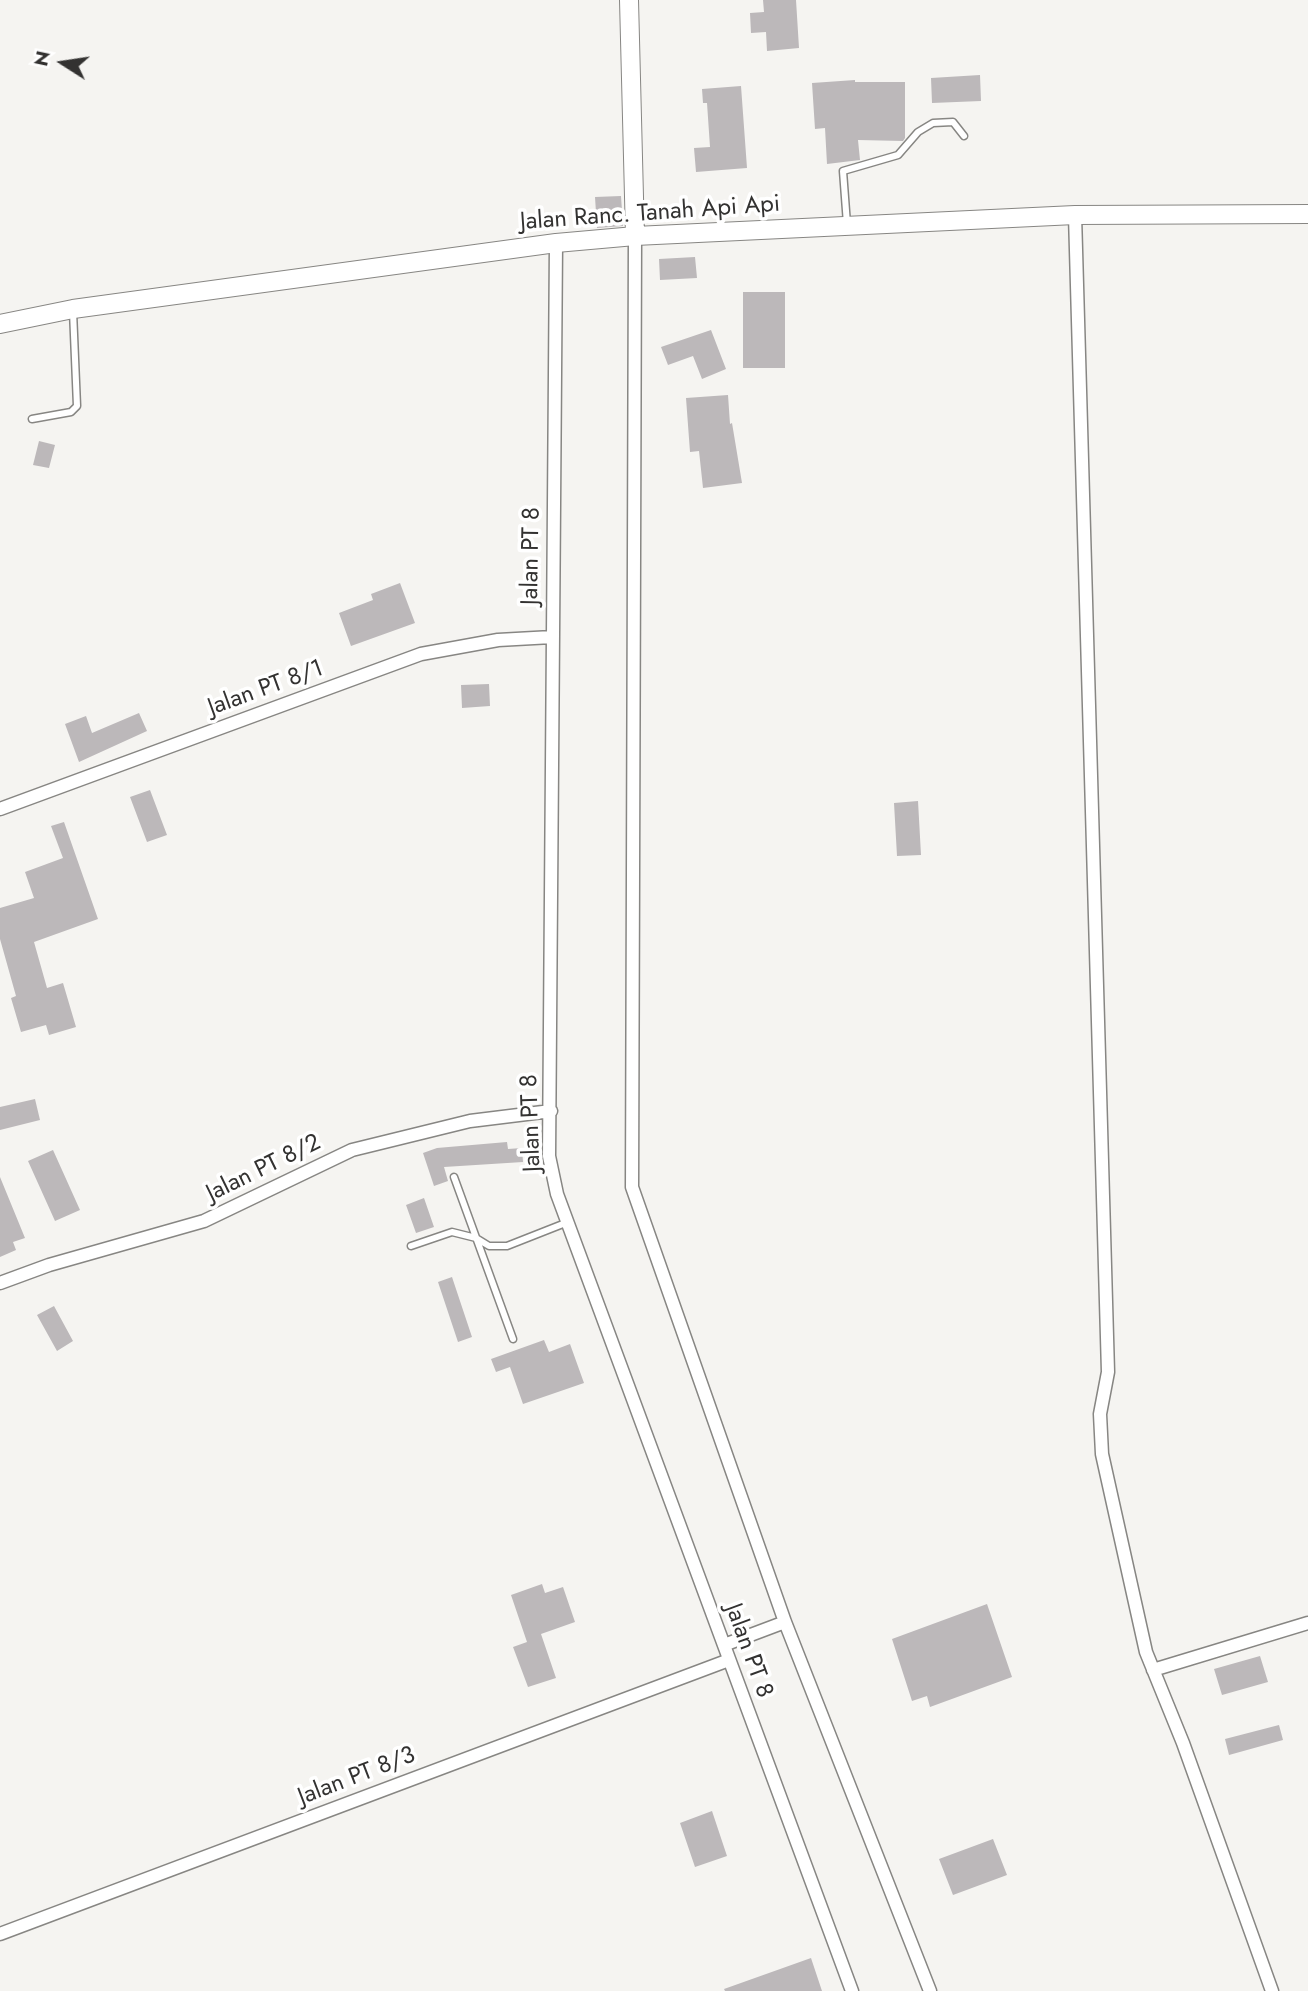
<!DOCTYPE html>
<html>
<head>
<meta charset="utf-8">
<style>
	body { margin:0 }
	#map { position:relative; width:1308px; height:1991px; overflow:hidden; background:#f5f4f1; font-family:Jost,sans-serif }
	canvas { display:block }
	.north { position:absolute; left:28px; top:28px; width:70px; height:70px; -webkit-text-stroke:5px #fff; paint-order:stroke; rotate:282deg; font-size:19px; font-weight:700; line-height:28px; text-align:center; color:#333231 }
	.north::after { content:''; display:block; margin:auto; width:24px; height:32px; background:#333231; clip-path:polygon(50% 0,100% 100%,50% 72%,0 100%) }
</style>
</head>
<body>
<div id="map">
<canvas width="1308" height="1991"></canvas>
<div class="north">N</div>
</div>
<script>
const ctx = document.querySelector('canvas').getContext('2d');
ctx.lineJoin = 'round';
function fillPath(path, color) { ctx.fillStyle = color; ctx.fill(path, 'evenodd'); }
const poly = rows => new Path2D(rows.map(r => 'M' + r).join(''));
function strokePath(path, color, width, dash) { ctx.strokeStyle = color; ctx.lineWidth = width; ctx.lineCap = dash ? 'butt' : 'round'; ctx.setLineDash(dash || []); ctx.stroke(path); }
function drawText(font, color, halo, rows, align = 'center') {
  ctx.font = font + ' Jost,sans-serif'; ctx.lineWidth = 7; ctx.setLineDash([]); ctx.textBaseline = 'middle'; ctx.strokeStyle = halo; ctx.fillStyle = color; for (const [text, x, y, turn = 0] of rows) {
    ctx.save(); ctx.translate(x, y); ctx.rotate((+turn || 0) * Math.PI / 180); ctx.textAlign = isNaN(turn) ? turn : align; if (halo) ctx.strokeText(text, 0, 0); ctx.fillText(text, 0, 0); ctx.restore();
  }
}
fillPath(poly([
	[763,0,796,0,799,48,767,51,766,32,751,33,750,13,764,12],
	[980,75,981,101,932,103,931,78],
	[855,80,855,82,905,82,905,138,903,141,858,140,860,160,827,164,825,128,815,129,812,83],
	[741,86,747,168,696,172,694,148,710,147,707,103,703,103,702,89],
	[621,196,623,226,597,228,595,197],
	[695,257,697,278,660,280,659,259],
	[743,292,785,292,785,368,743,368],
	[711,330,726,369,702,379,693,356,668,365,661,347],
	[728,395,730,424,732,423,742,483,703,488,699,451,690,452,686,398],
	[39,441,55,445,49,468,33,465],
	[400,583,415,623,351,646,339,613,373,600,371,594],
	[489,684,490,706,462,708,461,685],
	[139,713,147,731,79,762,65,724,86,716,92,733],
	[150,790,167,835,147,842,130,797],
	[918,801,921,855,897,856,894,803],
	[64,822,98,919,34,942,47,988,63,983,76,1027,49,1035,46,1025,21,1032,11,998,16,996,0,939,0,908,34,898,25,872,63,858,51,826],
	[35,1099,40,1120,0,1130,0,1107],
	[507,1142,508,1149,522,1148,523,1162,444,1167,448,1181,434,1186,423,1153,437,1148],
	[53,1150,80,1210,55,1221,28,1161],
	[0,1177,25,1238,13,1242,16,1250,0,1257],
	[424,1198,434,1227,416,1233,406,1205],
	[452,1277,472,1337,458,1342,438,1282],
	[54,1306,73,1341,57,1351,37,1315],
	[544,1340,549,1352,570,1344,584,1383,523,1404,510,1367,496,1372,491,1359],
	[542,1584,545,1593,563,1587,575,1622,541,1634,556,1678,528,1687,513,1647,527,1642,511,1595],
	[987,1604,1012,1677,930,1707,927,1696,912,1701,892,1639],
	[1260,1656,1268,1682,1222,1695,1214,1669],
	[1279,1725,1283,1740,1229,1755,1225,1739],
	[712,1811,727,1856,695,1867,680,1823],
	[993,1839,1007,1875,953,1895,939,1859],
	[811,1958,822,1991,725,1991,724,1989]
]), '#bcb8ba');
const lane = poly([
	[847,224,843,171,898,155,918,132,933,123,953,122,964,136],
	[32,419,71,412,77,406,73,311],
	[454,1177,513,1339],
	[411,1246,452,1232,476,1238,489,1246,507,1246,568,1222]
]);
const street = poly([
	[1075,215,1108,1372,1100,1414,1102,1454,1146,1652,1183,1743,1272,1991],
	[635,236,632,1187,785,1622,930,1991],
	[556,243,549,1156,557,1194,852,1991],
	[0,809,421,654,498,640,552,637],
	[0,1283,49,1265,204,1221,352,1150,470,1121,551,1111],
	[724,1645,785,1622],
	[1153,1670,1308,1623],
	[0,1934,729,1660]
]);
const secondary = poly([
	[629,0,635,236],
	[0,324,73,309,556,243,635,236,1075,215,1308,214]
]);
strokePath(lane, '#878683', 9);
strokePath(street, '#878683', 15);
strokePath(secondary, '#878683', 20);
strokePath(lane, '#fff', 6);
strokePath(street, '#fff', 12);
strokePath(secondary, '#fff', 18);
drawText('24px', '#333231', '#fff', [
	["Jalan Ranc. Tanah Api Api",650,214,-4],
	["Jalan PT 8",532,556,-89],
	["Jalan PT 8/1",266,689,-20],
	["Jalan PT 8",532,1123,-92],
	["Jalan PT 8/2",264,1169,-26],
	["Jalan PT 8",748,1651,70],
	["Jalan PT 8/3",357,1777,-21]
]);
</script>
</body>
</html>
